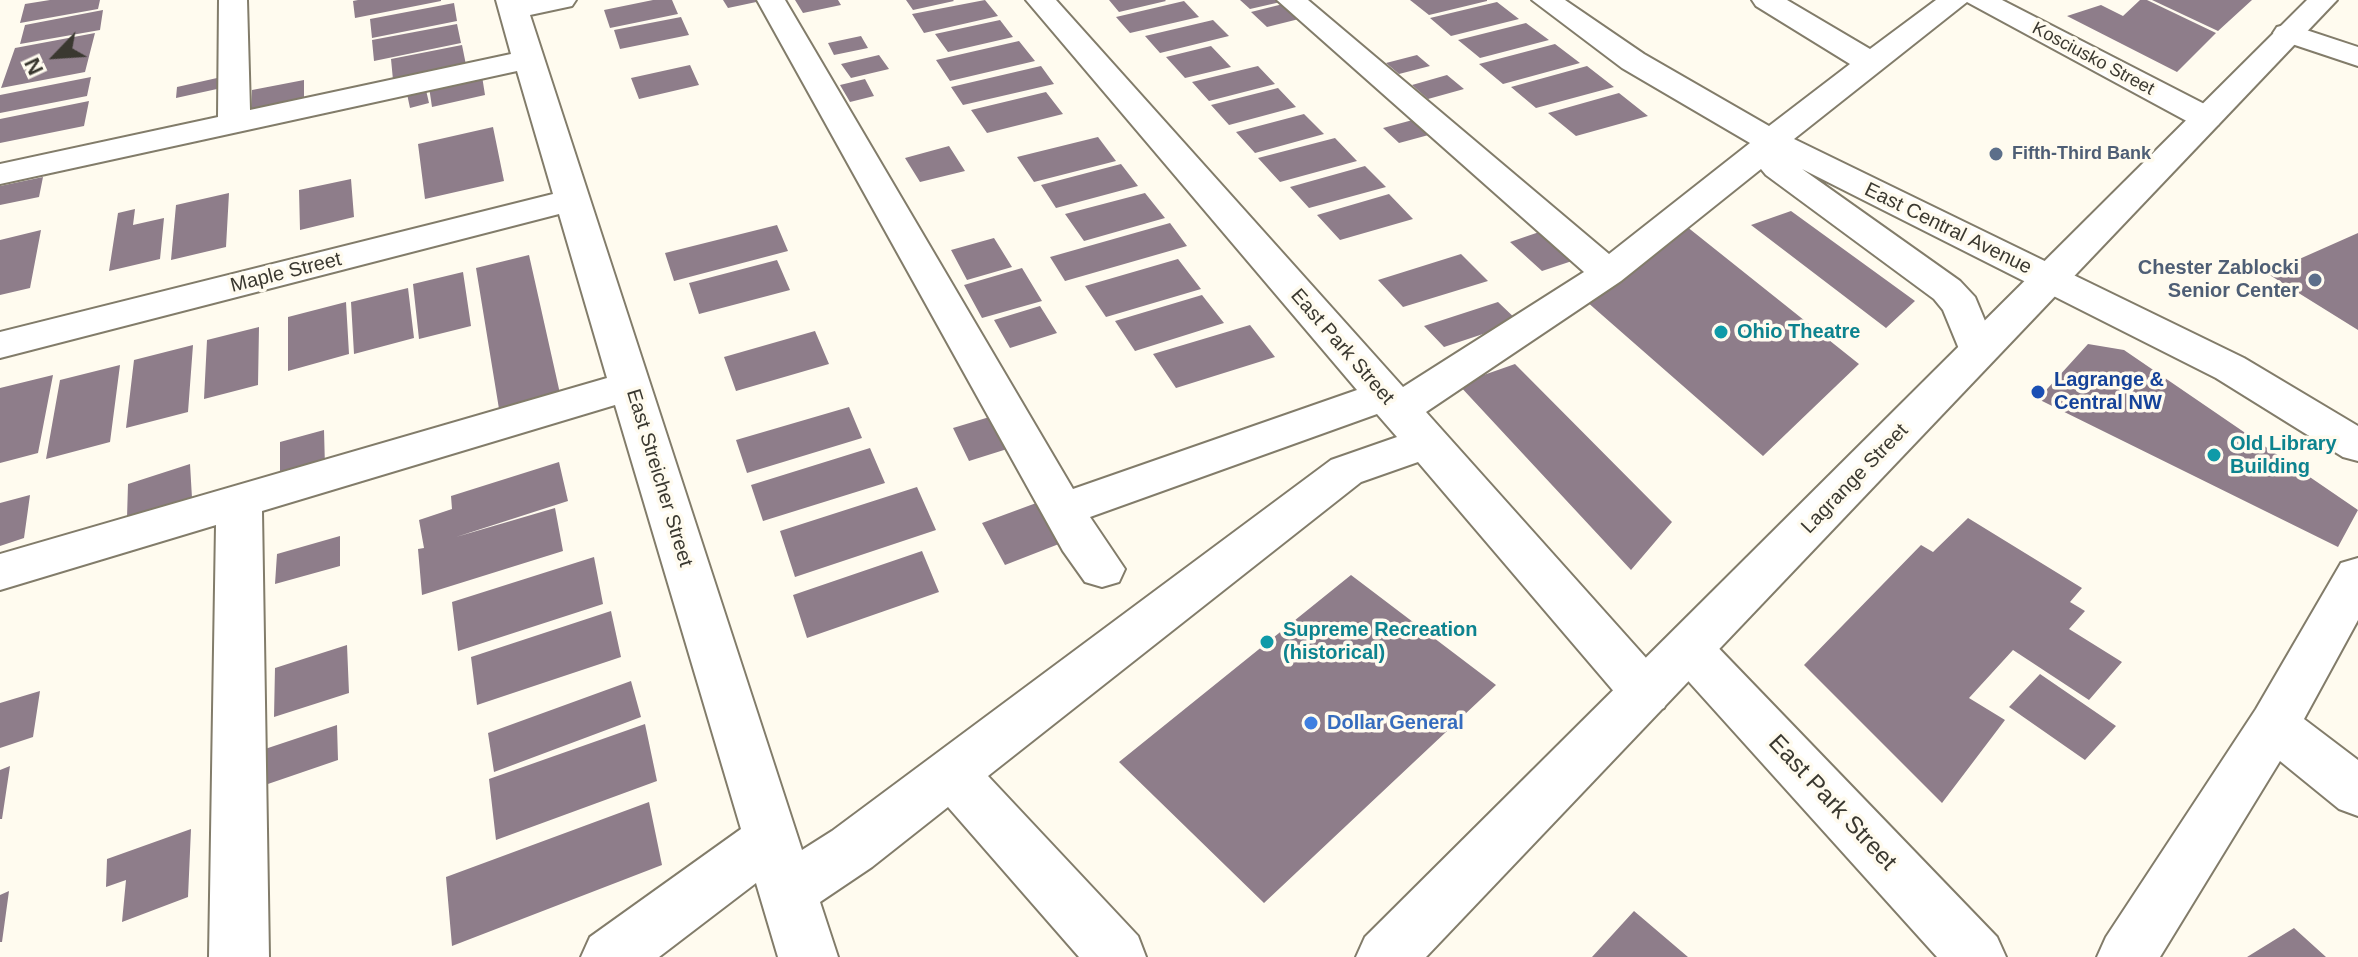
<!DOCTYPE html>
<html>
<head>
<meta charset="utf-8">
<style>
	body { margin:0 }
	#map { position:relative; width:2358px; height:957px; overflow:hidden; background:#fffbef; font-family:Arial,sans-serif }
	canvas { display:block }
	.north { position:absolute; left:16px; top:16px; width:80px; height:80px; -webkit-text-stroke:6px #fffbef; paint-order:stroke; rotate:245deg; font-size:22px; font-weight:700; line-height:32px; text-align:center; color:#3a3830 }
	.north::after { content:''; display:block; margin:auto; width:28px; height:36px; background:#3a3830; clip-path:polygon(50% 0,100% 100%,50% 72%,0 100%) }
</style>
</head>
<body>
<div id="map">
<canvas width="2358" height="957"></canvas>
<div class="north">N</div>
</div>
<script>
const ctx = document.querySelector('canvas').getContext('2d');
ctx.lineJoin = 'round';
function fillPath(path, color) { ctx.fillStyle = color; ctx.fill(path, 'evenodd'); }
const poly = rows => new Path2D(rows.map(r => 'M' + r).join(''));
function strokePath(path, color, width, dash) { ctx.strokeStyle = color; ctx.lineWidth = width; ctx.lineCap = dash ? 'butt' : 'round'; ctx.setLineDash(dash || []); ctx.stroke(path); }
function drawText(font, color, halo, rows, align = 'center') {
  ctx.font = font + ' Arial,sans-serif'; ctx.lineWidth = 7; ctx.setLineDash([]); ctx.textBaseline = 'middle'; ctx.strokeStyle = halo; ctx.fillStyle = color; for (const [text, x, y, turn = 0] of rows) {
    ctx.save(); ctx.translate(x, y); ctx.rotate((+turn || 0) * Math.PI / 180); ctx.textAlign = isNaN(turn) ? turn : align; if (halo) ctx.strokeText(text, 0, 0); ctx.fillText(text, 0, 0); ctx.restore();
  }
}
fillPath(poly([
	[50,0,100,0,98,9,20,23,25,4],
	[358,0,441,0,441,1,355,18,353,1],
	[653,0,672,0,678,14,610,28,604,10],
	[723,0,760,0,761,1,728,8],
	[795,0,838,0,841,5,803,13],
	[906,0,953,0,954,1,913,10],
	[985,0,998,16,924,33,912,14],
	[1109,0,1165,0,1166,1,1119,12],
	[1240,0,1285,0,1285,1,1250,9],
	[1410,0,1487,0,1487,1,1429,15],
	[2140,0,2147,0,2216,33,2177,72,2067,16,2101,5,2123,16],
	[2152,0,2252,0,2218,31],
	[1184,1,1199,17,1130,33,1116,17],
	[1497,2,1519,19,1451,36,1430,18],
	[454,3,457,21,372,38,370,19],
	[1283,4,1299,19,1267,27,1251,12],
	[103,10,100,30,20,44,25,25],
	[681,17,689,35,620,49,614,30],
	[1000,20,1013,37,948,52,935,34],
	[1213,20,1229,36,1160,53,1145,36],
	[1526,23,1549,40,1480,58,1458,40],
	[457,24,461,43,374,61,372,40],
	[95,33,85,72,1,88,15,48],
	[861,36,868,48,834,55,828,43],
	[1019,41,1035,61,950,81,936,60],
	[1555,44,1580,63,1503,84,1479,64],
	[462,45,466,65,393,80,391,59],
	[1211,46,1231,67,1185,78,1166,57],
	[879,55,889,69,851,78,841,64],
	[1417,55,1430,66,1399,74,1386,63],
	[690,65,699,85,639,99,631,78],
	[1041,66,1054,84,963,105,951,87],
	[1258,66,1275,84,1209,101,1192,82],
	[1587,66,1614,87,1536,108,1511,87],
	[1447,75,1464,89,1428,99,1412,85],
	[482,76,485,95,432,107,429,87],
	[91,77,87,96,0,113,0,95],
	[217,78,217,89,176,98,177,87],
	[865,79,874,96,850,102,840,85],
	[304,80,304,100,251,111,252,90],
	[1278,88,1296,107,1229,125,1211,105],
	[426,90,429,103,410,108,407,94],
	[1046,92,1063,114,987,133,971,110],
	[1619,93,1648,116,1576,136,1548,113],
	[89,101,84,126,0,143,0,119],
	[1304,114,1324,134,1255,153,1236,132],
	[1420,118,1436,133,1399,143,1383,128],
	[493,127,504,181,425,199,418,144],
	[1098,137,1116,161,1034,182,1017,157],
	[1335,138,1357,161,1280,182,1258,158],
	[949,146,965,171,920,182,905,158],
	[1121,164,1138,186,1056,208,1041,185],
	[1365,166,1386,187,1309,208,1290,187],
	[43,177,39,197,0,205,0,186],
	[351,179,354,217,300,230,299,190],
	[229,193,226,247,171,260,176,205],
	[1145,193,1165,218,1084,241,1065,214],
	[1389,194,1413,219,1340,240,1317,215],
	[135,209,133,225,164,218,160,259,109,271,118,213],
	[1791,211,1915,301,1886,328,1751,225],
	[1170,223,1187,246,1065,281,1050,257],
	[777,225,788,251,674,281,665,253],
	[1686,226,1859,364,1763,456,1586,301],
	[1548,229,1581,258,1542,271,1510,242],
	[41,230,30,288,0,295,0,240],
	[2358,233,2358,330,2268,274,2270,272],
	[994,238,1012,267,967,280,951,250],
	[1461,254,1488,281,1403,307,1378,280],
	[529,255,561,398,500,415,476,268],
	[1178,259,1201,289,1106,317,1085,286],
	[777,260,790,290,699,314,689,283],
	[1022,268,1042,301,982,318,964,285],
	[463,272,471,326,419,339,413,284],
	[408,288,414,338,354,354,351,302],
	[1202,295,1224,323,1135,351,1115,321],
	[346,302,349,354,288,371,288,317],
	[1498,302,1519,322,1444,347,1424,326],
	[1040,306,1057,333,1010,348,994,320],
	[1250,325,1275,357,1176,388,1153,354],
	[259,327,258,385,204,399,207,340],
	[815,331,829,364,736,391,724,357],
	[2088,344,2124,350,2358,510,2338,547,2038,399],
	[193,345,188,412,126,428,134,360],
	[1515,364,1672,522,1631,570,1458,384],
	[120,365,110,442,46,459,60,380],
	[53,375,38,453,0,463,0,388],
	[849,407,862,438,747,473,736,440],
	[1006,412,1023,444,969,461,953,428],
	[324,430,325,467,280,480,280,442],
	[870,448,885,483,763,521,751,485],
	[559,462,568,501,456,537,555,508,563,551,422,595,418,549,424,548,419,520,452,509,451,496],
	[190,464,192,498,127,518,128,484],
	[917,487,936,530,795,577,780,531],
	[30,495,24,538,0,546,0,503],
	[1039,502,1064,542,1005,565,982,523],
	[1968,518,2082,588,2070,602,2085,611,2069,629,2122,662,2089,700,2013,650,1969,698,2005,720,1942,803,1804,665,1921,545,1933,552],
	[340,536,340,566,275,584,277,554],
	[922,551,939,592,807,638,793,595],
	[594,557,603,604,458,651,452,602],
	[1351,575,1496,685,1264,903,1119,762],
	[611,611,621,657,477,705,471,657],
	[347,645,349,693,274,717,275,668],
	[2040,674,2116,726,2085,760,2009,707],
	[631,681,641,717,494,772,488,733],
	[40,691,33,737,0,748,0,703],
	[645,724,657,781,496,840,489,779],
	[337,725,338,760,265,785,265,749],
	[10,766,2,819,0,819,0,770],
	[649,802,662,865,452,946,446,877],
	[191,829,188,897,122,922,126,880,106,887,107,859],
	[9,891,2,942,0,942,0,895],
	[1634,911,1688,957,1592,957],
	[2294,928,2326,957,2247,957]
]), '#8e7d8a');
const minor = poly([
	[219,0,247,0,250,110,511,54,496,0,576,0,572,6,530,15,802,850,832,831,1331,460,1397,437,1377,414,1090,517,1125,569,1119,582,1102,587,1085,582,1063,551,757,0,785,0,1073,489,1357,390,1026,0,1056,0,1403,387,1584,272,1277,0,1308,0,1609,254,1750,143,1622,68,1532,0,1565,0,1644,54,1769,126,1850,64,1756,6,1752,0,1787,0,1870,49,1936,0,2002,0,2218,111,2222,118,2218,125,2206,128,2194,125,1967,2,1794,139,2244,358,2358,426,2358,461,2343,457,2216,378,1802,169,1960,281,1975,297,1998,352,1992,361,1978,365,1964,361,1943,310,1934,299,1766,175,1761,169,1621,281,1426,412,1664,678,1671,693,1664,708,1646,714,1628,708,1418,462,1361,482,988,776,1138,936,1146,957,1079,957,948,807,872,867,820,902,838,957,778,957,756,883,659,957,581,957,590,937,741,829,615,405,262,511,269,957,209,957,216,525,0,590,0,554,607,378,559,214,0,358,0,332,553,194,517,71,0,184,0,164,218,117,219,0],
	[2288,24,2358,47,2358,66,2277,39,2273,33,2277,27,2288,24],
	[2358,558,2358,620,2304,719,2358,760,2358,816,2339,809,2280,761,2160,957,2097,957,2106,937,2256,709,2341,563,2358,558],
	[1689,629,1706,635,1997,937,2006,957,1937,957,1672,663,1664,649,1672,635,1689,629]
]);
const major = poly([
	[2307,0,2337,0,1426,957,1356,957,1365,937,2307,0]
]);
strokePath(minor, '#827c6a', 4);
strokePath(major, '#827c6a', 4);
fillPath(minor, '#fff');
fillPath(major, '#fff');
for (const [x, y, r, color] of [
	[1996,154,8,"#5c6f8a"],
	[2315,280,8,"#5c6f8a"],
	[1721,332,8,"#0f9aa8"],
	[2038,392,8,"#1a4fb4"],
	[2214,455,8,"#0f9aa8"],
	[1267,642,8,"#0f9aa8"],
	[1311,723,8,"#3f7fe0"]
]) { const dot = new Path2D(); dot.arc(x, y, r, 0, 2 * Math.PI); ctx.fillStyle = color; ctx.fill(dot); strokePath(dot, '#fffbef', 3); }
drawText('18px', '#3a3830', '#fffbef', [
	["Kosciusko Street",2093,59,28]
]);
drawText('bold 18px', '#4e5e75', '#fffbef', [
	["Fifth-Third Bank",2012,154]
], 'left');
drawText('20px', '#3a3830', '#fffbef', [
	["East Central Avenue",1948,229,26],
	["Maple Street",286,273,-14],
	["East Park Street",1342,347,49],
	["East Streicher Street",659,478,73],
	["Lagrange Street",1855,479,-46]
]);
drawText('bold 20px', '#4e5e75', '#fffbef', [
	["Chester Zablocki",2299,268],
	["Senior Center",2299,291]
], 'right');
drawText('bold 20px', '#0d838f', '#fffbef', [
	["Ohio Theatre",1737,332],
	["Old Library",2230,444],
	["Building",2230,467],
	["Supreme Recreation",1283,630],
	["(historical)",1283,653]
], 'left');
drawText('bold 20px', '#164399', '#fffbef', [
	["Lagrange &",2054,380],
	["Central NW",2054,403]
], 'left');
drawText('bold 20px', '#366cbe', '#fffbef', [
	["Dollar General",1327,723]
], 'left');
drawText('24px', '#3a3830', '#fffbef', [
	["East Park Street",1832,803,47]
]);
</script>
</body>
</html>
